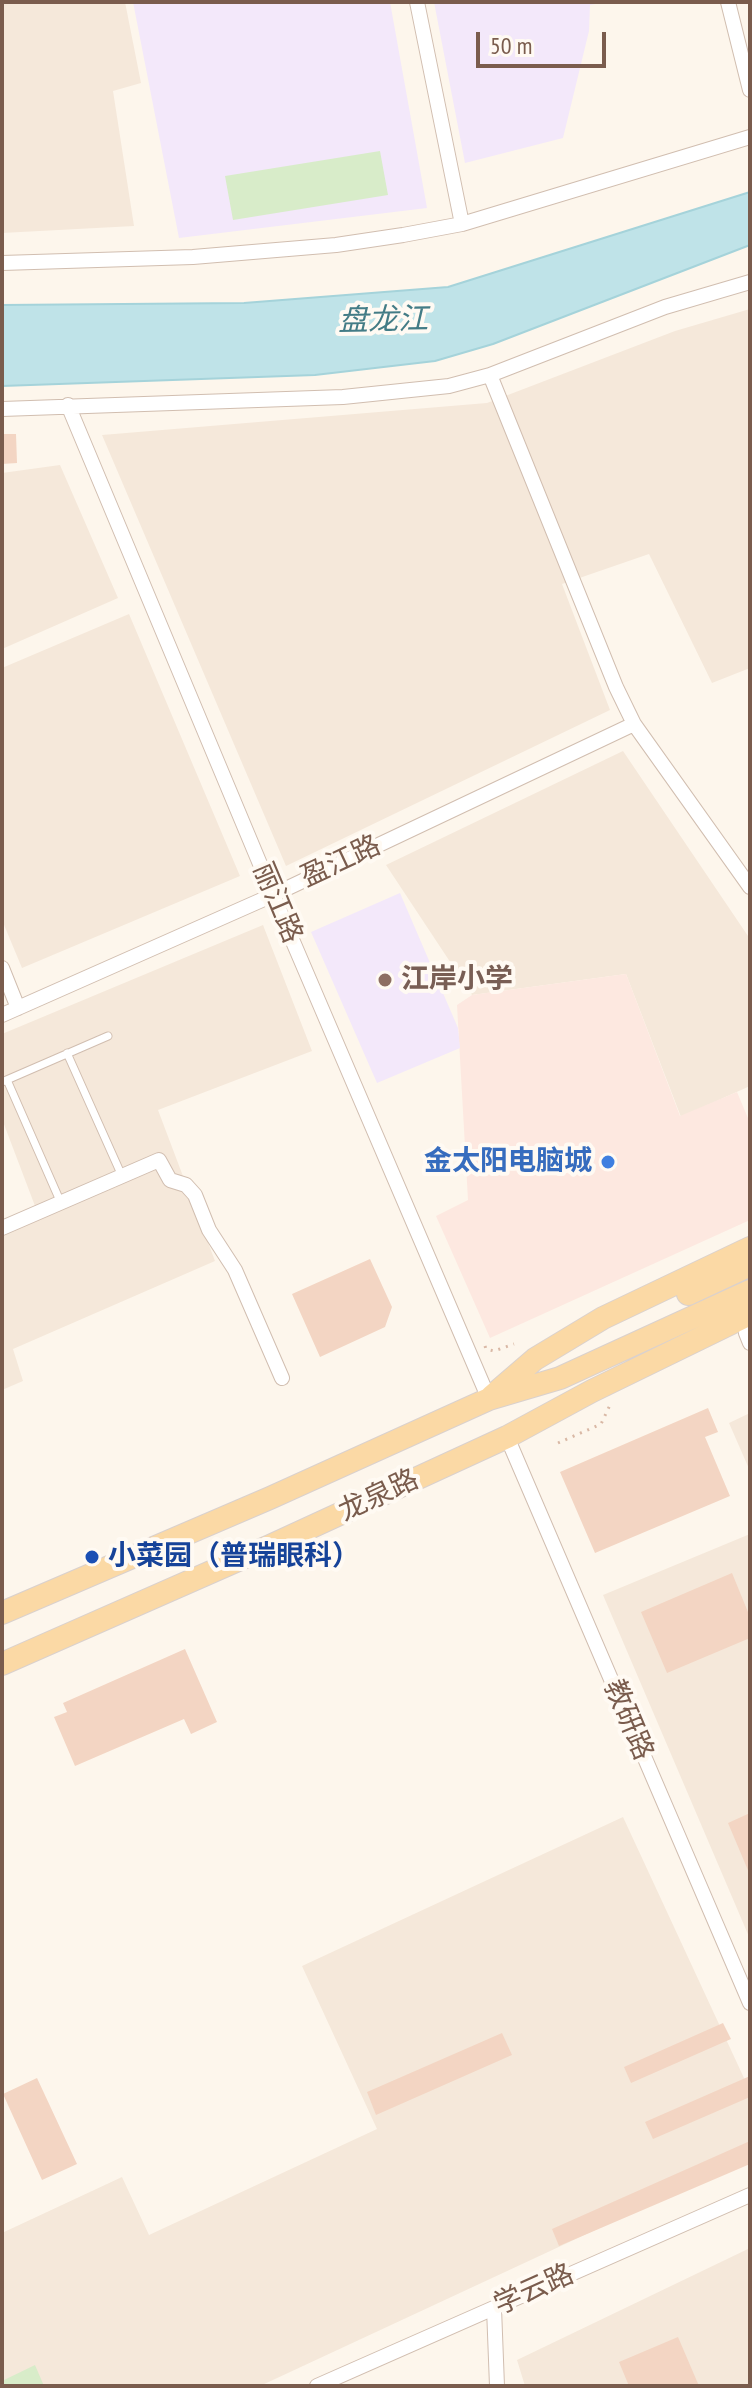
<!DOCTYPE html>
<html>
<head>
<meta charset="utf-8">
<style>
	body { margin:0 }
	#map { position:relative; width:752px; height:2388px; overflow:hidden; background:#fdf6ec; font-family:"PT Sans Narrow",sans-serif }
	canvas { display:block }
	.frame { position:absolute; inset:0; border:4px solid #7a5c4d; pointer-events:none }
	.scale { position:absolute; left:476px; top:32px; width:130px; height:36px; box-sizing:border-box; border:4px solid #7a5c4d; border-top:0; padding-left:10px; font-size:24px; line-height:28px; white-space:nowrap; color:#7a5c4d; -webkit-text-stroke:6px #fffaf3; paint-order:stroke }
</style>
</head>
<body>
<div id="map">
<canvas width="752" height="2388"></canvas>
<div class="frame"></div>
<div class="scale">50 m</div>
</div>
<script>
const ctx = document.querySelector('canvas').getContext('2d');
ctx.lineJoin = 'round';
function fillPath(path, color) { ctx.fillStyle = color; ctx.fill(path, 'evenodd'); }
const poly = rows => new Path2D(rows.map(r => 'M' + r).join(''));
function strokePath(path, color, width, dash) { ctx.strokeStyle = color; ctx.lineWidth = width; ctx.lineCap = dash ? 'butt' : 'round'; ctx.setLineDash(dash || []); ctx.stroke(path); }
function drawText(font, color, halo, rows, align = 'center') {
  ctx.font = font + ' "PT Sans Narrow","Noto Sans SC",sans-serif'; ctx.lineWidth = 8; ctx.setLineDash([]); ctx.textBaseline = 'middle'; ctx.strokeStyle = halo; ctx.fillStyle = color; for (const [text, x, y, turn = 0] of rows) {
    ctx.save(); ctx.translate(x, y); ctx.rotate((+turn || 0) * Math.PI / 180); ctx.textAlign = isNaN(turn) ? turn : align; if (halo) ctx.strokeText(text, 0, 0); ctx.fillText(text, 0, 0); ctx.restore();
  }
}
fillPath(poly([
	[2,2,125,2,141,83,113,91,134,226,2,233],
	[750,309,750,668,712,683,649,554,562,584,610,710,286,866,102,435,487,403,675,331],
	[60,465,118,598,2,649,2,473],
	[129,614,240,876,22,968,2,920,2,668],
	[623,751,750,939,750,1086,681,1117,626,974,472,995,386,865],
	[263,925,312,1051,158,1110,215,1261,13,1349,23,1381,2,1390,2,1221,35,1206,2,1119,2,1034],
	[750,1413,750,1471,729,1423],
	[750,1534,750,1939,603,1595],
	[623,1817,750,2091,750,2158,260,2386,2,2386,2,2233,122,2177,149,2235,377,2129,302,1966],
	[750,2248,750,2386,525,2386,517,2360]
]), '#f5e8da');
fillPath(poly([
	[626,974,680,1116,737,1092,750,1123,750,1220,490,1338,436,1216,468,1200,457,1005,472,995]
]), '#fde8e0');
fillPath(poly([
	[133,2,390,2,427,208,179,238],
	[434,2,606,2,590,5,589,31,563,138,465,163],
	[400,893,458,1028,460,1048,377,1083,311,932]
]), '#f3e8fa');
fillPath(poly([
	[380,151,388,195,233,220,225,176],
	[35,2365,44,2386,2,2386,2,2381]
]), '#d8ecc9');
const water = poly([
	[750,192,750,245,493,344,435,361,315,375,2,386,2,305,244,303,448,287,750,192]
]);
fillPath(water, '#bfe3e8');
strokePath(water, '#a5d3da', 2);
fillPath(poly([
	[2,434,16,434,17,463,2,464],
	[370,1259,392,1307,385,1327,320,1357,292,1294],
	[708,1408,718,1432,705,1437,730,1496,595,1553,560,1472],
	[732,1573,750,1617,750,1638,667,1673,641,1612],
	[185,1649,217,1722,191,1734,184,1719,75,1766,54,1717,67,1712,63,1703],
	[750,1813,750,1875,728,1823],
	[723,2023,731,2039,631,2083,624,2067],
	[502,2033,512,2055,376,2115,367,2092],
	[750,2076,750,2097,653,2139,645,2122],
	[37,2078,77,2164,42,2180,3,2094],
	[750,2141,750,2164,559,2246,552,2229],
	[678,2337,699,2386,629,2386,619,2362]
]), '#f3d5c3');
const lane = poly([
	[67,1053,122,1176],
	[7,1080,61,1203],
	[2,1082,108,1036]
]);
const street = poly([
	[417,2,462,224],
	[728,2,750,90],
	[2,263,193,257,336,245,403,235,462,224,750,137],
	[490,375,616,687,634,724,750,887],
	[68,405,273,895,489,1399],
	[2,409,343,397,449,386,490,375,665,307,750,282],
	[2,968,18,1008],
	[2,1015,273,895,634,724],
	[2,1228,159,1160,170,1180,186,1185,195,1195,209,1230,235,1270,282,1378],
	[746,1333,750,1343],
	[507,1437,750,2003],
	[494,2308,497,2386],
	[317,2386,750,2195]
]);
const primary = poly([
	[688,1294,750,1265],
	[492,1396,535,1359,603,1318,750,1248],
	[2,1613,270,1498,489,1399,560,1378,750,1291],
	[2,1664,270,1546,507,1437,592,1391,750,1314]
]);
strokePath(lane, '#d1beb0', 9);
strokePath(street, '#d1beb0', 16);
strokePath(primary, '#dad1cd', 24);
strokePath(poly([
	[485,1346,486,1349,494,1351,514,1344],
	[558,1443,601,1424,610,1405]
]), '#d9b8a5', 3, [2, 6]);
strokePath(lane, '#fff', 7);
strokePath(street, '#fff', 14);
strokePath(primary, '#fbd9a5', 22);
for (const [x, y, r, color] of [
	[385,980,8,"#8d6e63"],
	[608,1162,8,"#3f7fe0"],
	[92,1557,8,"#1a4fb4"]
]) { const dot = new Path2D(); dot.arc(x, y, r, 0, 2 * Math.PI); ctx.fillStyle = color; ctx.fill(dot); strokePath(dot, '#fffaf3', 3); }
drawText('28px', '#7a5c4d', '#fffaf3', [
	["盈江路",341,862,-25],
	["丽江路",277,903,67],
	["龙泉路",379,1496,-25],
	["教研路",628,1720,67],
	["学云路",534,2290,-24]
]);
drawText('bold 28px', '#785e54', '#fffaf3', [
	["江岸小学",401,980]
], 'left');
drawText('bold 28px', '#366cbe', '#fffaf3', [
	["金太阳电脑城",592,1162]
], 'right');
drawText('bold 28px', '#164399', '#fffaf3', [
	["小菜园（普瑞眼科）",108,1557]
], 'left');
drawText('italic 30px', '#437c86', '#fffaf3', [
	["盘龙江",383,321,-1]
]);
</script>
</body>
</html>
